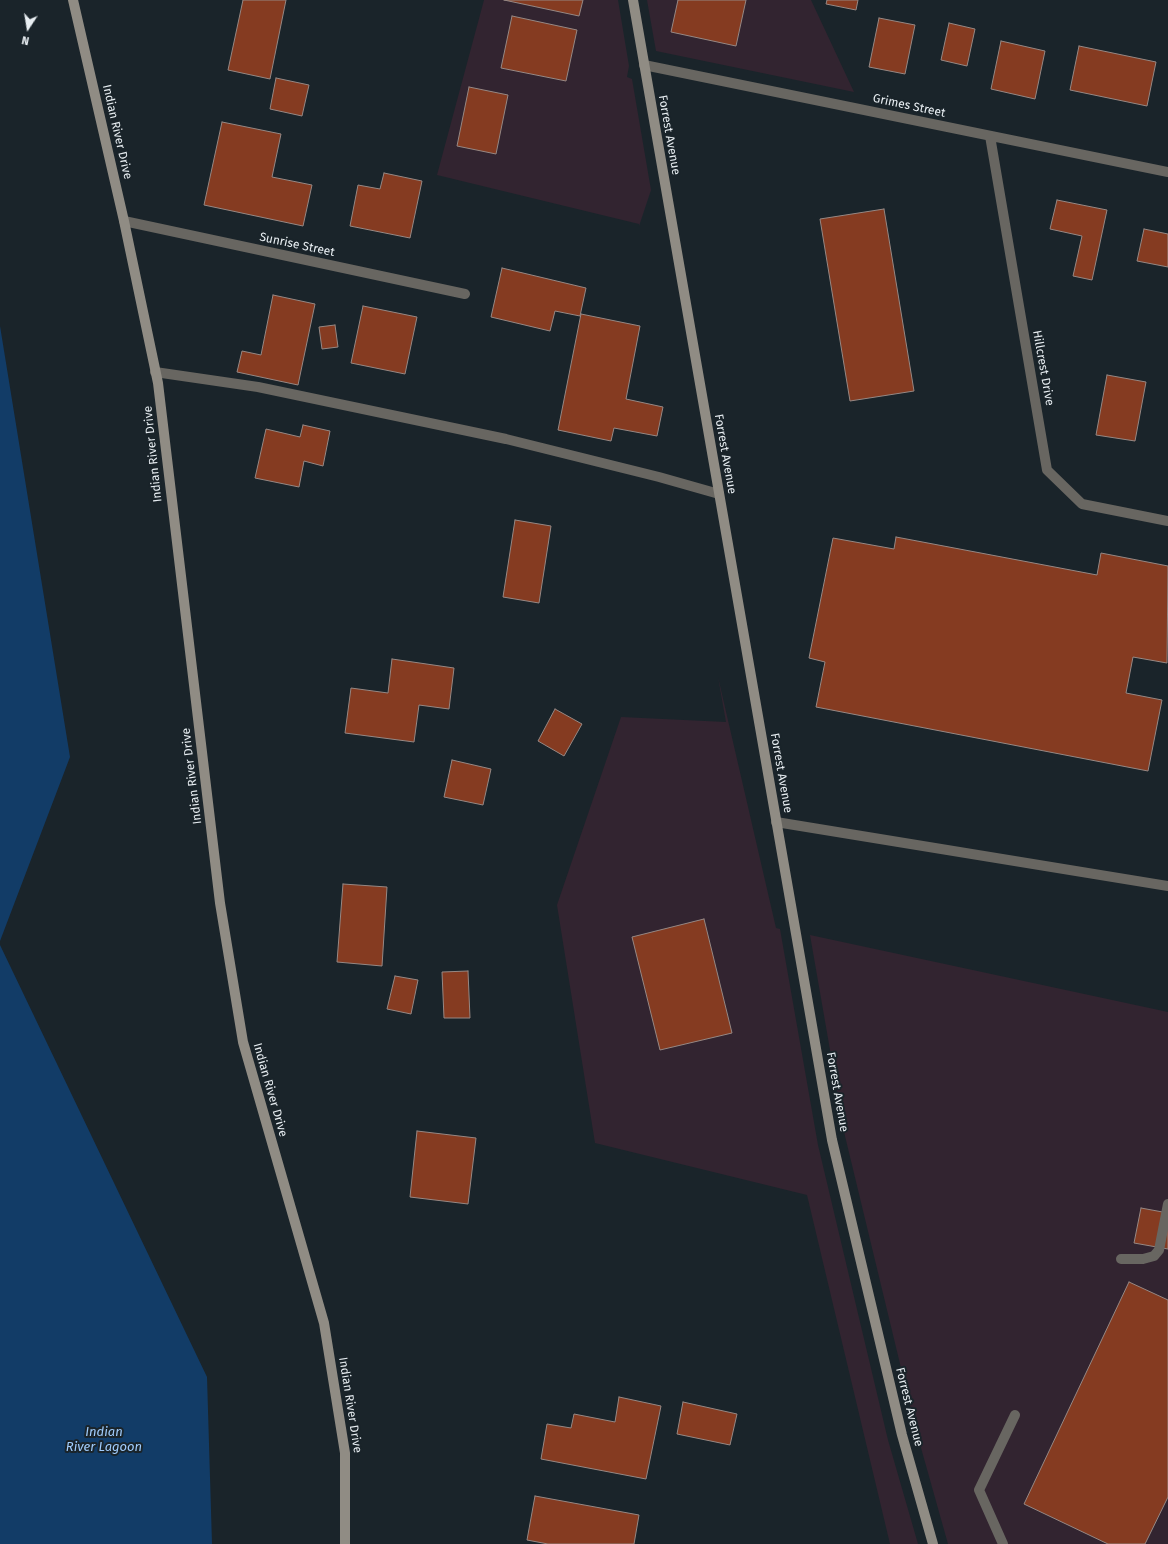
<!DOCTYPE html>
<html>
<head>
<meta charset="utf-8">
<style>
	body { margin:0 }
	#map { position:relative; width:1168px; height:1544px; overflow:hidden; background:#1a242a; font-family:"Fira Sans",sans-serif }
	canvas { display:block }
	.north { position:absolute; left:8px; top:8px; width:40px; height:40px; -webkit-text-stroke:3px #1a242a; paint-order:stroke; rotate:192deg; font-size:11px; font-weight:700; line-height:16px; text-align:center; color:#e8eef2 }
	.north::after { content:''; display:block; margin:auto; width:14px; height:18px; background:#e8eef2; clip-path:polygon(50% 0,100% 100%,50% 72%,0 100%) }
</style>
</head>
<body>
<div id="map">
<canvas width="1168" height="1544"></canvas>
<div class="north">N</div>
</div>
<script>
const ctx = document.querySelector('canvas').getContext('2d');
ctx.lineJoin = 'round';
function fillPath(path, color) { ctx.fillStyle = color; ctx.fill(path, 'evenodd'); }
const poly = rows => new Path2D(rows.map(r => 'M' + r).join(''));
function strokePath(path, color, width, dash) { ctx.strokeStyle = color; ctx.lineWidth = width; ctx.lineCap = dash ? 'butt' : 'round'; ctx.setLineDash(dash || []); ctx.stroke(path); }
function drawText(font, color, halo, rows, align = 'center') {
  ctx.font = font + ' "Fira Sans",sans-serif'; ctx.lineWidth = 4; ctx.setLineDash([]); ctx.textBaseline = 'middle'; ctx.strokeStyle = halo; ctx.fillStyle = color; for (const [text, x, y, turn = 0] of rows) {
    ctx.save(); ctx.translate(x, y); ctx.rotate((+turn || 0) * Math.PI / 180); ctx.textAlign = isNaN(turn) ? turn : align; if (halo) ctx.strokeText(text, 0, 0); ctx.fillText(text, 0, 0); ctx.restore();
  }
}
fillPath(poly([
	[484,0,618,0,629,66,627,77,632,79,651,190,639,226,639,224,437,175],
	[647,0,811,0,854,92,656,51],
	[718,677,776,928,780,929,818,1145,888,1440,918,1544,890,1544,807,1195,595,1143,557,905,621,717,726,722],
	[810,935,1168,1012,1168,1544,948,1544,916,1430,845,1136]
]), '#322430');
fillPath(poly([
	[0,326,70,757,0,941],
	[0,945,207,1377,212,1544,0,1544]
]), '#123c67');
const building = poly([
	[243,0,286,0,270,79,228,70,243,0],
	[504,0,583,0,579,16,504,0],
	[678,0,746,0,736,46,671,32,678,0],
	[827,0,858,0,856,10,826,4,827,0],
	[512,16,577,30,566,81,501,68,512,16],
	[879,18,915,25,905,74,869,67,879,18],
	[949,23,975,29,967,66,941,60,949,23],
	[1001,41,1045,51,1035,99,991,89,1001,41],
	[1079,46,1156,62,1147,106,1070,90,1079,46],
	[276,78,309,85,302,116,270,109,276,78],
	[469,87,508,95,496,154,457,146,469,87],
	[222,122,281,134,272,177,312,185,303,226,204,205,222,122],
	[384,173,422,181,410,238,350,226,358,185,380,189,384,173],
	[1057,200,1107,210,1092,280,1073,276,1082,236,1050,229,1057,200],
	[884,209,914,391,850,401,820,219,884,209],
	[1144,229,1168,234,1168,267,1137,261,1144,229],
	[502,268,586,288,580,316,555,311,550,331,491,317,502,268],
	[273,295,315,304,298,385,237,372,242,351,261,355,273,295],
	[363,306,417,317,405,374,351,363,363,306],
	[581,314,640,326,626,399,663,407,657,436,614,428,611,441,558,430,581,314],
	[335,325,338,347,322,349,319,327,335,325],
	[1107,375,1146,382,1135,441,1096,435,1107,375],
	[303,425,330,431,323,466,304,461,299,487,255,478,266,429,300,437,303,425],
	[515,520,551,526,539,603,503,597,515,520],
	[896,537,1097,575,1101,553,1168,566,1167,663,1133,657,1126,693,1162,700,1148,771,816,707,825,662,809,658,833,538,894,549,896,537],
	[392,659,454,668,449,709,419,705,414,742,345,733,351,688,388,693,392,659],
	[555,709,582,724,564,756,538,741,555,709],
	[452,760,491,769,483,805,444,797,452,760],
	[343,884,387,887,382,966,337,962,343,884],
	[704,919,732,1033,660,1050,632,937,704,919],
	[468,971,470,1018,444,1018,442,972,468,971],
	[395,976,418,980,411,1014,387,1009,395,976],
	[417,1131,476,1138,468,1204,410,1197,417,1131],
	[1141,1208,1168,1213,1168,1249,1134,1243,1141,1208],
	[1129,1282,1168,1300,1168,1497,1145,1544,1108,1544,1024,1504,1129,1282],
	[619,1397,661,1406,646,1479,541,1459,547,1424,571,1428,574,1414,615,1422,619,1397],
	[683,1402,737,1414,730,1445,677,1434,683,1402],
	[535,1496,639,1515,634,1544,548,1544,527,1540,535,1496]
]);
fillPath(building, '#853b21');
strokePath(building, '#968884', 1);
strokePath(poly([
	[155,372,258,387,506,439,659,477,719,494],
	[776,822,1168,886],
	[1121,1259,1143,1259,1154,1256,1159,1250,1168,1204],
	[1003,1544,979,1490,1015,1415]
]), '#686661', 10);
strokePath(poly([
	[644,65,1168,172],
	[990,136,1047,470,1082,504,1168,521],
	[124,221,465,294]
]), '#686661', 10);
strokePath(poly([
	[73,0,124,221,158,383,220,903,243,1042,324,1323,345,1453,345,1544],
	[633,0,832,1140,902,1435,933,1544]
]), '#908c84', 10);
drawText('12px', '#e8eef2', '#1a242a', [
	["Grimes Street",909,106,12],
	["Indian River Drive",117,132,77],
	["Forrest Avenue",669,135,80],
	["Sunrise Street",297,245,12],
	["Hillcrest Drive",1043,368,80],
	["Indian River Drive",153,454,-96],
	["Forrest Avenue",725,454,80],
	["Forrest Avenue",781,773,80],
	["Indian River Drive",192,776,-97],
	["Indian River Drive",270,1090,74],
	["Forrest Avenue",837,1092,80],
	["Indian River Drive",350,1405,81],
	["Forrest Avenue",909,1407,76]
]);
drawText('italic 13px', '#a1cdfd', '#1a242a', [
	["Indian",104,1432],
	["River Lagoon",104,1447]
]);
</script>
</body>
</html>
